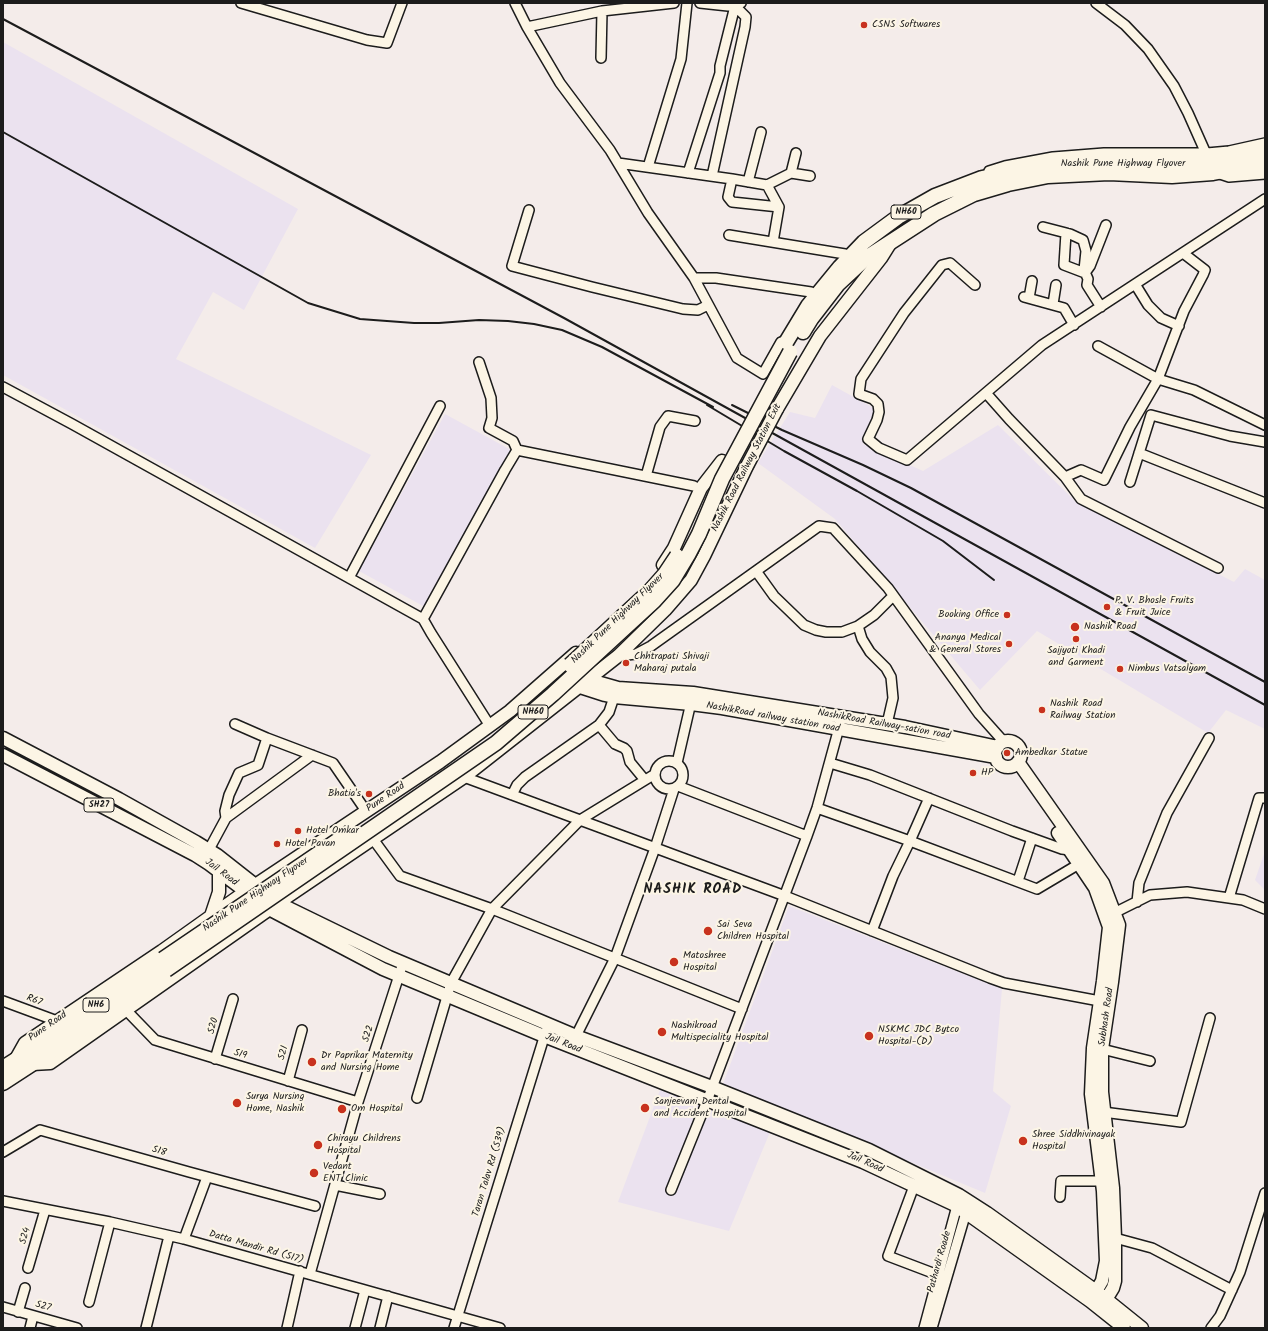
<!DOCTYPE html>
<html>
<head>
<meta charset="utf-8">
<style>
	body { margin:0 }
	#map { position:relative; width:1268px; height:1331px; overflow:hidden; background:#f4ecea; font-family:Kalam,sans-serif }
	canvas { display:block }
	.frame { position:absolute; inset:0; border:4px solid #1c1c1c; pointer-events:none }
</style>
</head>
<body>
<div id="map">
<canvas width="1268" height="1331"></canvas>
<div class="frame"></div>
</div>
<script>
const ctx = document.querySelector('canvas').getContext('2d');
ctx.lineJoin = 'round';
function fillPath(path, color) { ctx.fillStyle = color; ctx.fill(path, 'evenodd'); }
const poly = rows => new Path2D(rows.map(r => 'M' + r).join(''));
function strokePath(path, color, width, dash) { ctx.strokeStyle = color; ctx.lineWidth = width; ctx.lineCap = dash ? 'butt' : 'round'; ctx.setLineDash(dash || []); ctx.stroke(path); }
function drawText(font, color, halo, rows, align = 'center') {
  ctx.font = font + ' Kalam,sans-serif'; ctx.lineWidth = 4; ctx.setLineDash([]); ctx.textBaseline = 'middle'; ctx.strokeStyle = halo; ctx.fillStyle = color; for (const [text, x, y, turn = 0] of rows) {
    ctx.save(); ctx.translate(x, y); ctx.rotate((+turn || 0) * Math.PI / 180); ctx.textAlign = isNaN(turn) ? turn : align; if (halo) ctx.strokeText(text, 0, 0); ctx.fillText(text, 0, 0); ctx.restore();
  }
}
fillPath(poly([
	[3,42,298,209,244,310,213,292,176,359,371,455,315,548,3,375],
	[832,385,877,410,863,444,923,471,998,425,1076,502,1234,582,1245,569,1265,580,1265,729,1226,710,1208,733,1037,631,980,690,835,519,758,463,790,412,815,418],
	[445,414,511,450,425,607,359,571],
	[1265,851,1265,890,1255,880],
	[789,906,1002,989,993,1091,1011,1106,985,1193,723,1084],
	[660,1090,770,1132,729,1231,618,1202]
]), '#ebe2ef');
const minor = poly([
	[241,3,367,40,387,43,402,3],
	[515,3,527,27,560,83,610,150,648,213,694,278,737,358,763,374,781,342],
	[700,3,728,6,735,6,741,3],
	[1096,3,1125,25,1148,49,1174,86,1188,113,1208,158],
	[527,27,602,11,674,3],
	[601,58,602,11],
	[618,163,732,179,728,197,732,202,779,207,773,242],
	[648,167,681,59,687,3],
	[989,171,1005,166,1053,157,1104,153,1207,153,1229,151,1265,143],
	[688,173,720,73,720,66,735,6,746,17,745,27,712,176],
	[791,173,810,176],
	[1220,174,1229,177,1265,174],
	[732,179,767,185,791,173,796,153],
	[748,182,761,132],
	[767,185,779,207],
	[529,210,512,266,592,287,683,309,698,310,708,305],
	[1043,227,1070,234,1083,240,1086,251,1084,270,1088,279,1087,285,1101,307],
	[1066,233,1064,265,1085,273,1090,266,1106,225],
	[729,235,845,254],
	[694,278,716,278,811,292],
	[1135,284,1148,305,1161,318,1179,326],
	[975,285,950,263,942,265,904,313,861,379,859,394,873,399,878,404,879,412,877,420,868,439,879,448,907,460,1042,345,1265,199],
	[1024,297,1064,308,1074,325],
	[1029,298,1032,281],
	[1053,304,1056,285],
	[1098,346,1158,379,1184,311,1203,275,1205,270,1183,253],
	[479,362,491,398,492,418,489,428,513,441,517,450],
	[3,387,72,424,423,619],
	[986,393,1009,419,1065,477,1081,470,1104,480,1130,427,1158,379,1194,390,1265,425],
	[1139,453,1265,503],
	[646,476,660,427,668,416,695,421],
	[1065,477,1081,499,1218,568],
	[1130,482,1151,415,1230,436,1265,442],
	[756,571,774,596,804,625,816,630,826,632,842,632,858,626,874,615,893,596],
	[349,578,440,406],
	[858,626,862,639,870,652,886,668,891,677,893,698,887,724],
	[618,656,636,654,651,646,819,526,833,528,888,588,979,714,1004,742],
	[235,724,267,738,333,763,366,811],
	[599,725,615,744,624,748,627,751,630,762,644,779],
	[490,726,431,633,423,619,505,470,517,450,694,486],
	'655 775a14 14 0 1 1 28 0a14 14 0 1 1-28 0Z',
	[677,763,692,698],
	[830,763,870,775,1012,831,1062,849,1070,850],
	[655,774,580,820,492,909,742,1009],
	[464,777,785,896,990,978,1004,983,1105,1002],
	[678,786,807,836],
	[512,795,517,785,525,777,599,725,609,712,614,697],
	[817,808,910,841,1037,889,1079,864],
	[226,818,225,811,229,795,239,773,258,765,267,738],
	[373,839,400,876,492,909,451,983,417,1098],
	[206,855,226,818,312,755],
	[1018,881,1032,838],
	[1229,898,1259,798,1265,798],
	[1137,902,1139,883,1167,813,1209,738],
	[1114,913,1150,895,1187,892,1243,900,1265,909],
	[872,931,893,876,910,841,929,798],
	[3,1001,57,1021],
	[126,1010,155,1040,358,1102],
	[576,1036,615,958,655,848,674,789],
	[1102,1049,1150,1061],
	[215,1059,233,999],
	[288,1081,302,1030],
	[1103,1112,1181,1122,1210,1018],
	[3,1152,40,1130,189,1172,315,1206],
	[335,1185,380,1194],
	[914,1186,888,1256,938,1275],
	[671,1190,707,1101,807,836,817,808,840,724],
	[1060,1197,1061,1181,1102,1181],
	[3,1201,110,1222,184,1239,500,1328],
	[1115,1238,1152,1248,1232,1290],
	[184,1239,207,1177],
	[28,1268,45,1210],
	[310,1274,358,1102,403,963],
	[89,1302,110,1222],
	[3,1307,77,1328],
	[18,1312,25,1288],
	[30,1328,33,1316],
	[146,1328,169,1236],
	[287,1328,300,1271],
	[355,1328,365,1290],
	[380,1328,388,1296],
	[454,1328,546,1031],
	[924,1328,958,1202],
	[932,1328,967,1209],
	[1211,1328,1220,1316,1240,1272,1265,1193]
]);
const major = poly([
	[777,409,820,336,881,258,891,242],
	[663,565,674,548,701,488,722,461],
	[583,678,618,688,693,693,905,727,998,747],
	[574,685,605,695,614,697,691,704,722,708,996,757],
	[3,738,119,799,196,842,217,855,278,903,389,957,576,1036,712,1087,869,1150,959,1195,987,1213,1096,1291,1142,1328],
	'995 754a13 13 0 1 1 26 0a13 13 0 1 1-26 0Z',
	[3,755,195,855,209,864,269,909,383,969,544,1036,863,1162,955,1205,1090,1301,1124,1328],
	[1018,762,1103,883,1119,925,1112,982,1102,1049,1102,1092,1113,1188,1115,1238,1115,1281,1113,1288,1102,1306],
	[1058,833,1095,888,1109,927,1103,981,1093,1048,1091,1094,1103,1191,1106,1261,1102,1281,1092,1298],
	[211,916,219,892,219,871],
	[16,1059,25,1043,162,951,245,892,440,762,510,711,576,653],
	[32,1064,50,1063,278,903,464,777,618,656,665,610,691,580,704,556,747,466]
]);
const highway = poly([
	[803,332,811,319,838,284,866,258,934,214,974,194,1008,184,1048,176,1109,173,1172,176,1213,173,1265,163],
	[782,349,808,306,840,267,864,242,898,217,935,196,982,178,1032,168,1066,163,1180,164,1209,162,1265,153],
	[3,1068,44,1042,163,959],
	[3,1083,46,1055,166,970]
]);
strokePath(minor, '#1c1c1c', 12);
strokePath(major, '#1c1c1c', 15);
strokePath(highway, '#1c1c1c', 17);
strokePath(minor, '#fcf5e5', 9);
strokePath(major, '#fcf5e5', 12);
strokePath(highway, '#fcf5e5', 14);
strokePath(poly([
	[3,19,564,318,1265,705],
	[3,132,308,303,360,319,414,323,439,323,479,320,508,321,534,324,562,330,602,347,713,407],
	[707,405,784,451,857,491,943,541,994,580],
	[732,405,782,430,863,465,911,488,1265,682]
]), '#1c1c1c', 2);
const majorBridge = poly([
	[747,466,777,409]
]);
const highwayBridge = poly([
	[570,665,650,591,665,574,677,556],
	[163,959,350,832],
	[166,970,496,743,553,694,654,601,673,580,688,555,699,534,722,479,790,352]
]);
strokePath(majorBridge, '#1c1c1c', 15, []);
strokePath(highwayBridge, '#1c1c1c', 17, []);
strokePath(majorBridge, '#fcf5e5', 12);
strokePath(highwayBridge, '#fcf5e5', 14);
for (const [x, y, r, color] of [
	[864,25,4,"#c8321e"],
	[1107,607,4,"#c8321e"],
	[1007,615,4,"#c8321e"],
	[1075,627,5,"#c8321e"],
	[1076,639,4,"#c8321e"],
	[1009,644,4,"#c8321e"],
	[626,663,4,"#c8321e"],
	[1120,669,4,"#c8321e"],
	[1042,710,4,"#c8321e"],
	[1007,753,4,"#c8321e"],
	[973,773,4,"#c8321e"],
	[369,794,4,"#c8321e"],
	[298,831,4,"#c8321e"],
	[277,844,4,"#c8321e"],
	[708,931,5,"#c8321e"],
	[674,962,5,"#c8321e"],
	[662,1032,5,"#c8321e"],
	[869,1036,5,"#c8321e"],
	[312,1062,5,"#c8321e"],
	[237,1103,5,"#c8321e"],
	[645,1108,5,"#c8321e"],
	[342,1109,5,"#c8321e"],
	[1023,1141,5,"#c8321e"],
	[318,1145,5,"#c8321e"],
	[314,1173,5,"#c8321e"]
]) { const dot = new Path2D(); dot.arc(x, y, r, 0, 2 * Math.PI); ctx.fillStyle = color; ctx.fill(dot); strokePath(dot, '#fcf5e5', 1.5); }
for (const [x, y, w] of [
	[906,212,30],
	[533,712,30],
	[99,805,30],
	[96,1005,26]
]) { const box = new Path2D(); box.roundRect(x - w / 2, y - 7, w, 14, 3); ctx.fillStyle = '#fcf5e5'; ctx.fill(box); strokePath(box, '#1c1c1c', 1); }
drawText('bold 9px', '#1c1c1c', null, [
	["NH60",906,212],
	["NH60",533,712],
	["SH27",99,805],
	["NH6",96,1005]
]);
drawText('10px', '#1c1c1c', '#fcf5e5', [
	["CSNS Softwares",872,25],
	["P. V. Bhosle Fruits",1115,601],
	["& Fruit Juice",1115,613],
	["Booking Office",999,615,"right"],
	["Nashik Road",1084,627],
	["Ananya Medical",1001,638,"right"],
	["& General Stores",1001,650,"right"],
	["Saijyoti Khadi",1076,651,"center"],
	["and Garment",1076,663,"center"],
	["Chhtrapati Shivaji",634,657],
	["Maharaj putala",634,669],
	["Nimbus Vatsalyam",1128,669],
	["Nashik Road",1050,704],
	["Railway Station",1050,716],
	["Ambedkar Statue",1015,753],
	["HP",981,773],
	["Bhatia's",361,794,"right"],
	["Hotel Omkar",306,831],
	["Hotel Pavan",285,844],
	["Sai Seva",717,925],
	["Children Hospital",717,937],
	["Matoshree",683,956],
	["Hospital",683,968],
	["Nashikroad",671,1026],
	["Multispeciality Hospital",671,1038],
	["NSKMC JDC Bytco",878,1030],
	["Hospital-(D)",878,1042],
	["Dr Paprikar Maternity",321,1056],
	["and Nursing Home",321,1068],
	["Surya Nursing",246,1097],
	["Home, Nashik",246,1109],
	["Sanjeevani Dental",654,1102],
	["and Accident Hospital",654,1114],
	["Om Hospital",351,1109],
	["Shree Siddhivinayak",1032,1135],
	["Hospital",1032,1147],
	["Chirayu Childrens",327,1139],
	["Hospital",327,1151],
	["Vedant",323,1167],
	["ENT Clinic",323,1179]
], 'left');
drawText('10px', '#1c1c1c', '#fcf5e5', [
	["Nashik Pune Highway Flyover",1123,164],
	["Nashik Road Railway Station Exit",747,468,-63],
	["Nashik Pune Highway Flyover",618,619,-44],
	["NashikRoad railway station road",773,718,10],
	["NashikRoad Railway-sation road",884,725,10],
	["Pune Road",386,798,-34],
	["Jail Road",221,873,37],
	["Nashik Pune Highway Flyover",256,895,-34],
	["R67",34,1001,21],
	["Subhash Road",1107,1017,-82],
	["S20",214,1026,-74],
	["Pune Road",48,1027,-35],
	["S22",369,1034,-72],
	["Jail Road",563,1044,22],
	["S21",284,1053,-75],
	["S19",240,1055,17],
	["S18",159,1152,16],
	["Jail Road",865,1163,24],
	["Taran Talav Rd (S39)",490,1172,-73],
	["S24",26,1236,-74],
	["Datta Mandir Rd (S17)",256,1248,16],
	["Pathardi Roade",940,1262,-74],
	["S27",43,1307,15]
]);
ctx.letterSpacing = '1px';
drawText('bold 14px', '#1c1c1c', '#fcf5e5', [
	["NASHIK ROAD",693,891]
]);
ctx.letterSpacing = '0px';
</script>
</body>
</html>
